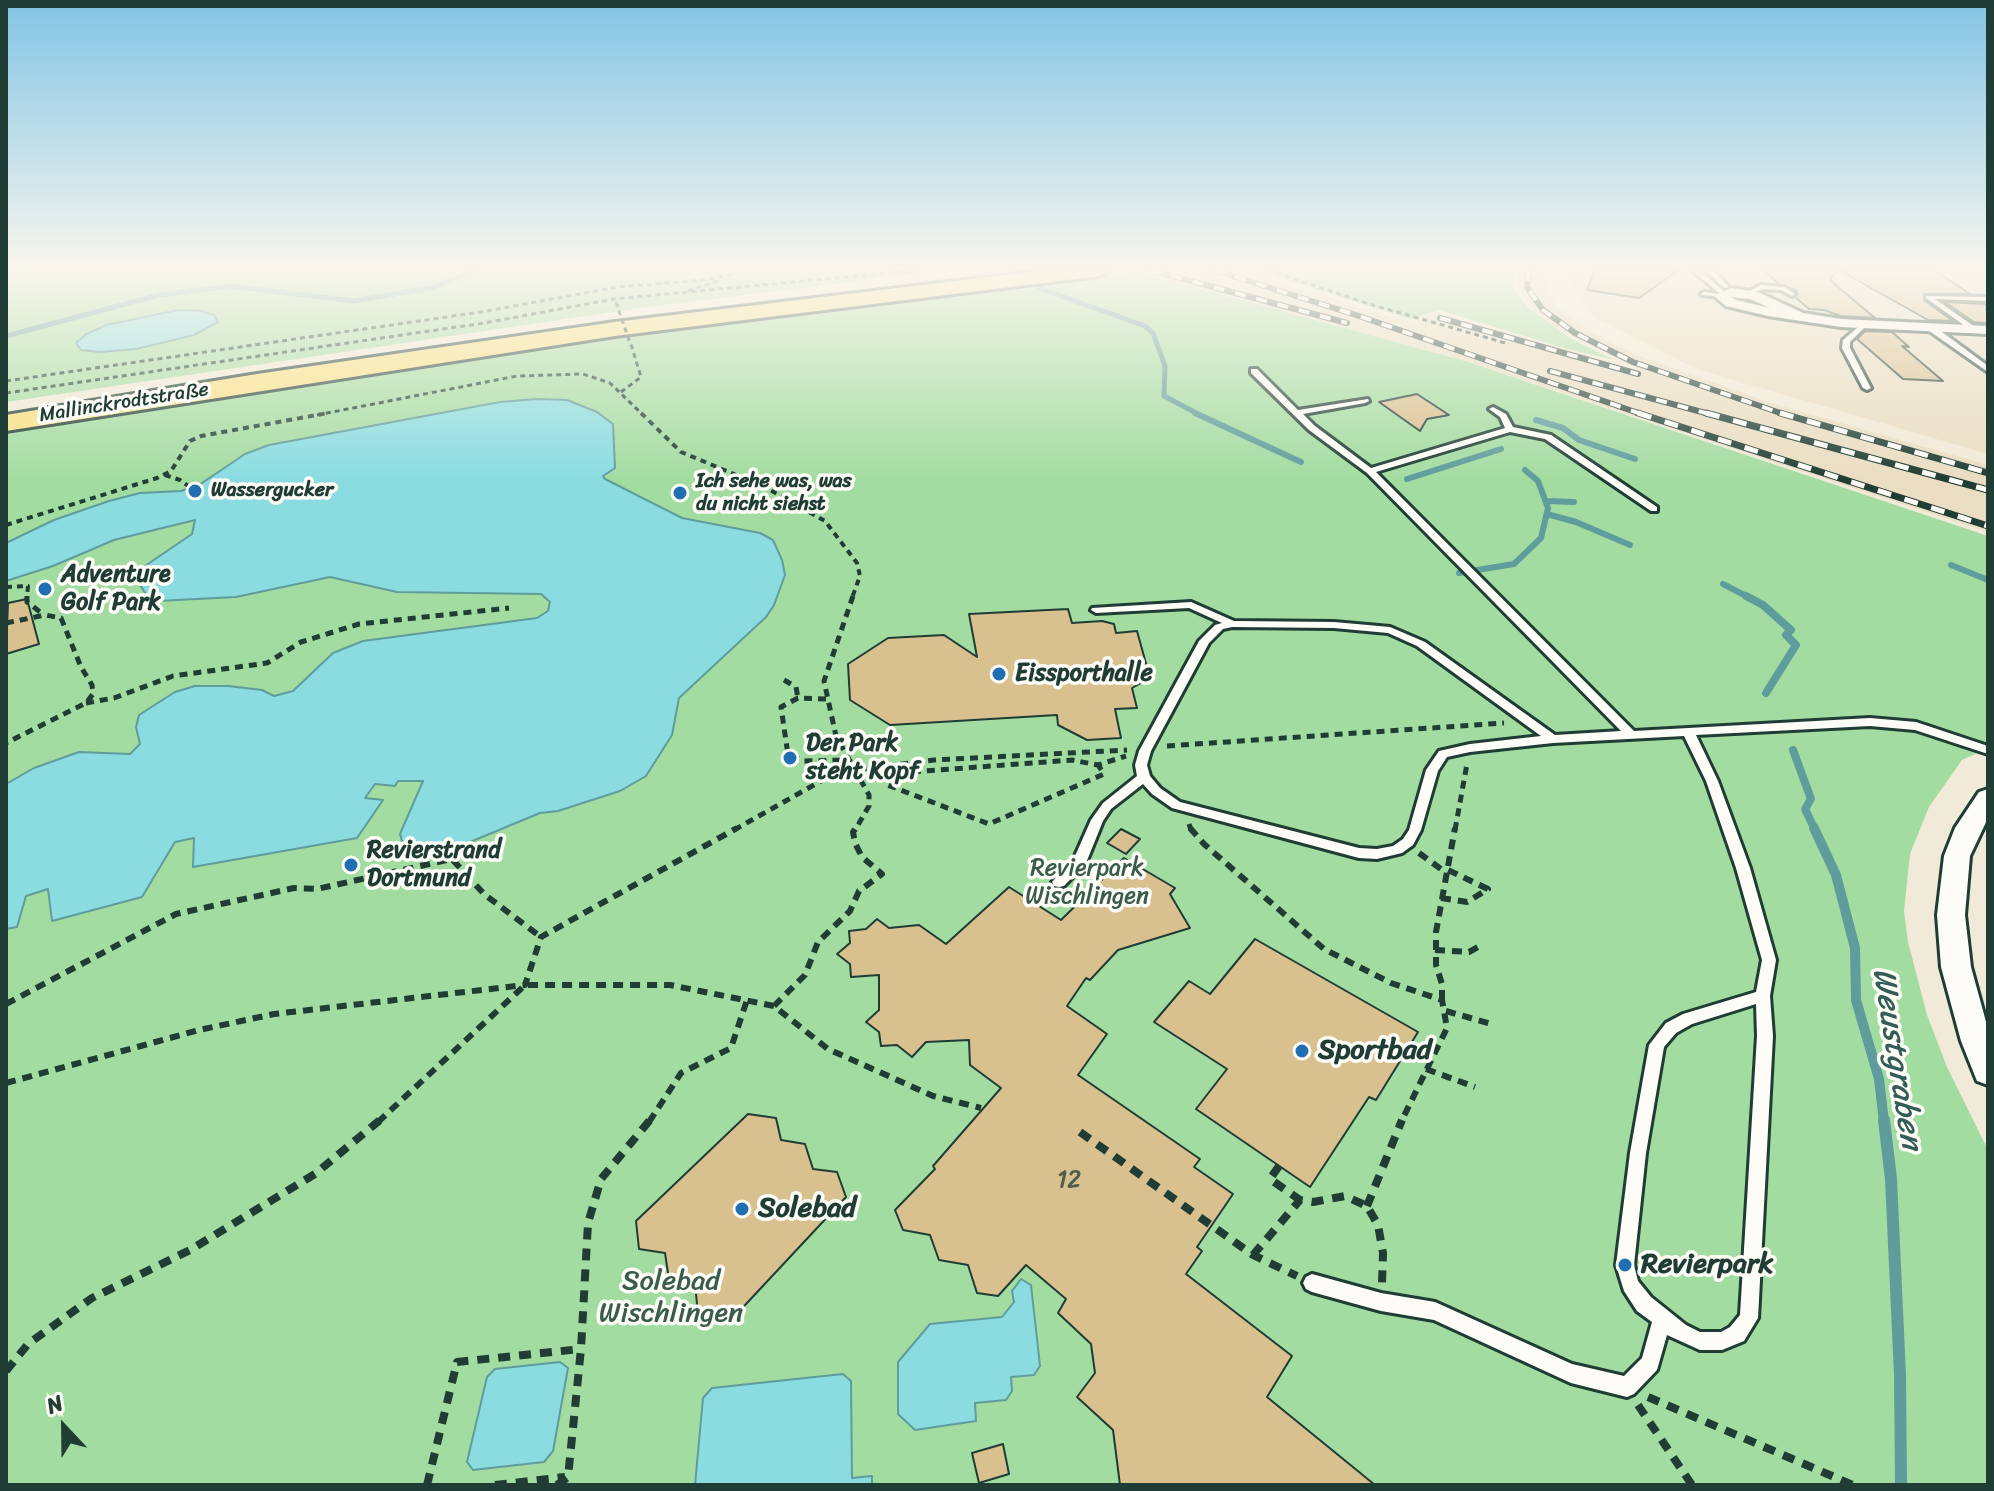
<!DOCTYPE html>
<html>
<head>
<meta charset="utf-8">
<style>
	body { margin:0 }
	#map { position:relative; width:1994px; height:1491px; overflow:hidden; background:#f2ead8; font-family:Sriracha,sans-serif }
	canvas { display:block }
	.frame { position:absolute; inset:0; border:8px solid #1f3d34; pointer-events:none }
	.north { position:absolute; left:24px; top:1387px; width:80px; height:80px; -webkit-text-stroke:6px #fdfcf7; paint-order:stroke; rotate:338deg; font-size:22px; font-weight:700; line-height:32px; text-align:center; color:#1f3d34 }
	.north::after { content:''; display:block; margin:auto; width:28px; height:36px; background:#1f3d34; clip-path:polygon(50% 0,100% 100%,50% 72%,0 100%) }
</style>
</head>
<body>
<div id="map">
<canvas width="1994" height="1491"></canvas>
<div class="frame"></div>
<div class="north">N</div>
</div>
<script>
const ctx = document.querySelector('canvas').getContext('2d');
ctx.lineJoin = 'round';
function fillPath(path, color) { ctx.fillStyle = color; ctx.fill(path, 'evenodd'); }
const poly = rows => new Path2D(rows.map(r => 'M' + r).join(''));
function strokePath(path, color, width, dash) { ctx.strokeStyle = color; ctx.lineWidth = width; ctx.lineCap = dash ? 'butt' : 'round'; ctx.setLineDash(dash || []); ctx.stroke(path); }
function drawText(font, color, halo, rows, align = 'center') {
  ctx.font = font + ' Sriracha,sans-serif'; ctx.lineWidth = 7; ctx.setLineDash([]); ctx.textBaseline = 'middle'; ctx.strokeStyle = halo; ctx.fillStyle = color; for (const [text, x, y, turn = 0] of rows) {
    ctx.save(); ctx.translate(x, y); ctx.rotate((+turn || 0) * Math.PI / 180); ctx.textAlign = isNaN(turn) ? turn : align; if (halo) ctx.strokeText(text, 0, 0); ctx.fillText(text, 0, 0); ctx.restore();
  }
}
fillPath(poly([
	[1241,270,1412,323,1437,312,1644,372,1563,332,1540,317,1524,300,1518,283,1519,270,1546,270,1547,293,1563,312,1608,341,1645,358,1771,403,1988,465,1988,532,1465,361,1135,271],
	[1567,270,1988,270,1988,454,1696,369,1593,317,1563,272]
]), '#eaddc2');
fillPath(poly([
	[6,270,947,270,640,308,6,402],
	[178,310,194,335,136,349,100,352,81,350,85,335,106,325],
	[1251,270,1514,270,1514,288,1526,306,1570,338,1614,360,1567,349,1439,310,1411,319],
	[1135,271,1465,361,1988,536,1988,748,1962,760,1929,807,1910,854,1904,911,1908,942,1927,1015,1947,1067,1988,1150,1988,1485,6,1485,6,430,618,336]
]), '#a3dca1');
const water = poly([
	[178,310,202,311,214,315,218,322,194,335,136,349,100,352,81,350,76,343,85,335,106,325,178,310],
	[537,399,567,400,597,412,613,424,615,468,603,476,605,479,682,518,760,533,773,540,782,560,785,575,774,605,766,617,679,698,672,735,646,776,620,791,558,811,540,813,458,847,408,845,402,841,400,834,423,781,398,781,395,786,375,784,365,798,383,800,357,838,193,867,194,838,175,842,142,897,52,921,48,889,26,896,17,927,6,929,6,784,34,768,79,752,130,754,140,744,136,727,139,715,175,692,195,686,228,686,262,690,274,696,293,691,333,653,363,641,537,618,548,611,550,602,541,594,397,592,330,577,236,597,157,601,148,597,140,585,145,566,192,534,195,520,114,540,53,566,6,581,6,543,54,520,109,501,140,493,181,491,199,485,245,454,269,445,500,402,537,399],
	[1021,1279,1031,1285,1040,1366,1034,1375,1011,1377,1012,1391,1006,1400,975,1403,976,1421,915,1430,898,1414,898,1362,930,1324,1002,1317,1014,1302,1012,1291,1021,1279],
	[560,1362,568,1368,553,1451,544,1462,473,1470,467,1462,487,1377,495,1369,560,1362],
	[843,1374,851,1381,852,1478,872,1476,872,1485,695,1485,703,1398,712,1388,843,1374]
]);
fillPath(water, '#8adce1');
strokePath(water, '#5f9c9c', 2);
strokePath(poly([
	[1039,288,1145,326,1153,333,1165,366,1164,396,1200,415],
	[6,336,159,295,231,286,354,301,431,288,476,270]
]), '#5f9c9c', 5);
strokePath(poly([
	[1195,413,1301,462],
	[1536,420,1563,428,1579,440,1635,459],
	[1407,479,1501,449],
	[1546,501,1574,502],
	[1547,514,1576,522,1630,545],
	[1951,565,1988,580],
	[1459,573,1514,564,1541,538,1548,508,1538,481,1525,470],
	[1723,584,1750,598]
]), '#5f9c9c', 6);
strokePath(poly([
	[1746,596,1763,605,1791,630,1786,635,1796,645,1766,693],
	[1793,750,1811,799,1805,809,1815,830]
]), '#5f9c9c', 8);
strokePath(poly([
	[1814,828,1836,875,1855,948,1856,1000,1879,1079,1884,1122]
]), '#5f9c9c', 10);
strokePath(poly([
	[1884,1120,1891,1179,1900,1375,1901,1485]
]), '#5f9c9c', 12);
const building = poly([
	[1595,270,1679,270,1639,298,1587,290,1595,270],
	[1763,270,1837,270,1830,280,1875,318,1841,316,1824,310,1809,309,1795,297,1797,291,1779,284,1763,270],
	[1839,270,1934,270,1970,294,1924,294,1924,300,1953,321,1928,320,1839,270],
	[1945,302,1986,304,1988,323,1974,322,1945,302],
	[1865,331,1892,332,1909,347,1902,346,1943,381,1903,379,1857,339,1865,331],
	[1417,394,1449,415,1427,419,1420,431,1379,402,1417,394],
	[27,599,39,644,6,654,8,603,27,599],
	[1068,609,1072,623,1102,621,1114,624,1116,633,1137,631,1150,678,1132,688,1137,708,1115,709,1121,738,1087,740,1058,725,1057,715,890,725,850,700,848,664,888,638,944,635,977,657,969,614,1068,609],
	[1121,829,1140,839,1126,854,1107,843,1121,829],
	[1124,858,1175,888,1170,894,1190,928,1118,950,1090,980,1086,978,1067,1006,1107,1034,1078,1075,1200,1159,1194,1167,1233,1194,1197,1247,1202,1251,1186,1274,1292,1356,1267,1397,1375,1485,1120,1485,1113,1430,1077,1397,1095,1373,1091,1344,1058,1313,1066,1299,1026,1265,998,1296,977,1293,968,1265,939,1260,930,1235,903,1230,895,1210,935,1169,933,1166,1001,1088,970,1065,969,1040,926,1042,912,1057,897,1045,881,1046,879,1032,866,1022,879,1010,879,975,851,977,850,964,837,954,850,943,849,931,866,929,877,919,889,928,919,925,946,944,1009,887,1061,920,1124,858],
	[1255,939,1418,1032,1376,1100,1369,1097,1310,1187,1196,1109,1227,1069,1154,1022,1189,981,1210,994,1255,939],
	[748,1114,776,1118,781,1140,805,1144,813,1169,837,1172,846,1197,732,1319,698,1315,695,1283,669,1280,665,1253,639,1249,636,1221,748,1114],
	[1003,1444,1009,1474,979,1483,972,1453,1003,1444]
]);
fillPath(building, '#d9c08f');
strokePath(building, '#1f3d34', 2);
const service = poly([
	[1692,270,1699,270,1725,292,1723,297,1702,295,1701,294,1704,292,1720,294,1692,270],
	[1706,270,1713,270,1728,286,1728,288,1724,288,1706,270],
	[1761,285,1784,287,1795,294,1792,296,1781,290,1762,289,1749,295,1744,294,1761,285],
	[1926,296,1988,297,1988,301,1935,299,1975,327,1976,329,1972,331,1926,298,1926,296],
	[1863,323,1867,325,1850,342,1850,348,1871,388,1867,390,1863,388,1842,348,1843,340,1863,323],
	[1928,326,1934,326,1988,366,1988,372,1928,330,1928,326],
	[1251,369,1257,369,1298,410,1368,399,1369,401,1365,403,1303,414,1315,426,1371,468,1505,428,1500,417,1489,409,1493,407,1506,414,1513,427,1551,435,1657,507,1657,511,1651,511,1545,439,1510,432,1376,472,1634,731,1870,718,1916,722,1988,746,1988,754,1915,730,1870,726,1696,735,1718,781,1750,868,1776,960,1770,996,1773,1036,1758,1318,1744,1341,1722,1350,1700,1350,1667,1335,1657,1370,1634,1394,1627,1397,1571,1383,1434,1320,1381,1311,1312,1292,1306,1289,1303,1283,1306,1277,1312,1274,1381,1293,1435,1302,1572,1364,1624,1376,1642,1358,1652,1322,1637,1311,1624,1291,1616,1265,1630,1153,1649,1045,1666,1023,1683,1014,1756,992,1762,960,1736,868,1706,781,1684,736,1553,743,1470,752,1447,757,1438,771,1421,830,1413,845,1402,853,1377,859,1359,858,1172,808,1152,794,1143,784,1111,809,1103,821,1086,863,1064,886,1059,887,1054,886,1052,882,1075,856,1091,820,1103,803,1137,776,1135,765,1139,751,1199,641,1215,625,1222,623,1189,608,1096,613,1091,610,1092,608,1191,602,1234,621,1334,622,1390,627,1425,642,1555,735,1621,731,1367,473,1309,430,1251,373,1251,369],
	[1232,627,1334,628,1388,633,1417,646,1541,736,1470,744,1439,751,1426,770,1409,830,1403,839,1393,846,1377,849,1359,848,1180,802,1160,788,1150,776,1147,765,1151,751,1209,643,1223,629,1232,627],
	[1756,1004,1757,1036,1740,1315,1730,1327,1721,1332,1700,1332,1686,1325,1651,1297,1638,1281,1634,1265,1646,1153,1664,1047,1676,1033,1692,1024,1756,1004]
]);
const minor = poly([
	[1731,288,1758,292,1803,313,1841,319,1988,326,1988,334,1841,327,1768,316,1726,306,1714,296,1731,288],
	[1731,297,1750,299,1770,308,1736,300,1731,297],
	[1988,789,1988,818,1970,856,1965,915,1971,967,1988,1029,1988,1085,1977,1081,1961,1041,1941,967,1937,915,1944,856,1955,828,1979,792,1988,789]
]);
const trunk = poly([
	[1047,270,1110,270,1099,276,615,336,6,431,6,415,257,374,615,322,1047,270]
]);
strokePath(service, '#1f3d34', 6);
strokePath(minor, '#1f3d34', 6);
strokePath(trunk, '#1f3d34', 6);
strokePath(poly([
	[1268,270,1369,304,1509,344],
	[688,291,720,280],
	[6,381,481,312,617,287,703,280,733,274],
	[621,392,641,377,631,344],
	[6,393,484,323,614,299,919,270],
	[317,415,517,376,583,374,610,383,643,415]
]), '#1f3d34', 3, [5, 4]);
strokePath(poly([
	[641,413,681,452,763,486,825,521,857,563,860,576,852,598],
	[165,475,180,480,195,491],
	[6,525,157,478,171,471,190,441,201,436,328,413],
	[6,587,28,586,27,598]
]), '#1f3d34', 4, [6, 5]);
strokePath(poly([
	[27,596,27,602,44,615],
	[853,596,824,681,836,736,869,795,869,806,855,830],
	[6,623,45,615,61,618,81,667,92,685,93,694,86,703,6,743],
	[784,680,796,687,798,698],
	[826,699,798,698,781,707,787,748,790,755,804,761,848,760],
	[86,703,114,698,173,676,267,663,301,642,359,624,509,608],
	[1167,746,1504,723],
	[876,766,888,777,898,773,1072,760,1098,765,1126,756],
	[888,777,883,780,885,784,989,824,1104,774,1098,765],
	[1189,824,1191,830],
	[734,830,837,772,934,760,1127,750],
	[1455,830,1467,764]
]), '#1f3d34', 5, [8, 6]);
strokePath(poly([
	[1190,828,1204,844,1324,949,1391,983,1442,1000,1447,1028,1401,1122],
	[1419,853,1445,872],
	[1441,898,1467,902,1488,889,1446,869],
	[1435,950,1469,952,1480,946],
	[1442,1000,1442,984,1436,965,1436,932,1455,828],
	[6,1004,176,914,294,888,317,889,452,859,484,894,541,937],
	[774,1006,805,975,818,942,850,911,859,891,882,874,862,857,855,843,853,832,856,828],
	[1446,1011,1491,1024],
	[1426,1069,1475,1087],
	[6,1083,199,1030,274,1014,525,985,541,937,737,828],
	[378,1122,525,985,670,985,774,1006,828,1049,933,1096,981,1108],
	[649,1122,681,1073,731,1048,747,1000]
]), '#1f3d34', 6, [10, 7]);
strokePath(poly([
	[1080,1132,1253,1255,1297,1276],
	[1279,1166,1270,1179,1300,1200],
	[1367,1206,1402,1120],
	[1253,1255,1300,1200,1313,1202,1345,1196,1367,1206,1378,1225,1383,1253,1382,1283],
	[6,1371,28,1344,92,1298,190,1250,315,1174,380,1120],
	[1648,1397,1853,1485],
	[1638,1405,1692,1485],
	[427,1485,457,1362,581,1349],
	[495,1485,565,1477],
	[557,1485,568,1477,581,1349,588,1223,601,1179,650,1120]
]), '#1f3d34', 8, [12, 9]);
fillPath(service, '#fdfcf7');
fillPath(minor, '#fdfcf7');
fillPath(trunk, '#f9e181');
const railFar1 = poly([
	[1150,270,1347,323],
	[1214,270,1359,316,1644,415],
	[1529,270,1527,287,1543,310,1575,333,1633,362,1786,415],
	[1440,318,1638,374],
	[1550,371,1713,415]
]);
const rail = poly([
	[1638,413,1988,526],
	[1706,413,1988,490],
	[1780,413,1988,473]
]);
strokePath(railFar1, '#1f3d34', 6);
strokePath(rail, '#1f3d34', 7);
strokePath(railFar1, '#fdfcf7', 4, [11]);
strokePath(rail, '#fdfcf7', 5, [14]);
strokePath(poly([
	[616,302,630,343]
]), '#1f3d34', 3, [5, 4]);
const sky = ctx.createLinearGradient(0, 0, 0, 479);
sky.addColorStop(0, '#82c4e5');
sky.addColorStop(0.56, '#f9f6ed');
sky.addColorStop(1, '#f9f6ed00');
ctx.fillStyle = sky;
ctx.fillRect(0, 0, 1994, 479);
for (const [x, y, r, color] of [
	[195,491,8,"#1f6fb2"],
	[680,493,8,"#1f6fb2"],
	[45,589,8,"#1f6fb2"],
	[999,674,8,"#1f6fb2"],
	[790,758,8,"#1f6fb2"],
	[351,865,8,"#1f6fb2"],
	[1302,1051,8,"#1f6fb2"],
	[742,1209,8,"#1f6fb2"],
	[1625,1265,8,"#1f6fb2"]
]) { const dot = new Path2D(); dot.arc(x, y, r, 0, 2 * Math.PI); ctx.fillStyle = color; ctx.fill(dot); strokePath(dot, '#fdfcf7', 3); }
drawText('20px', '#1f3d34', '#fdfcf7', [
	["Mallinckrodtstraße",124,403,-9]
]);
drawText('bold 20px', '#1f3d34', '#fdfcf7', [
	["Ich sehe was, was",696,482],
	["du nicht siehst",696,505],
	["Wassergucker",211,491]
], 'left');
drawText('bold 24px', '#1f3d34', '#fdfcf7', [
	["Adventure",61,575],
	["Golf Park",61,603],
	["Eissporthalle",1015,674],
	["Der Park",806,744],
	["steht Kopf",806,772],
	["Revierstrand",367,851],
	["Dortmund",367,879]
], 'left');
drawText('24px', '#395d4a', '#fdfcf7', [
	["Revierpark",1087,869],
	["Wischlingen",1087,897]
]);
drawText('24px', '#4e5e4b', null, [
	["12",1069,1181]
]);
drawText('bold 28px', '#1f3d34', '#fdfcf7', [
	["Sportbad",1318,1051],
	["Solebad",758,1209],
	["Revierpark",1641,1265]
], 'left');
drawText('28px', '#395d4a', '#fdfcf7', [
	["Solebad",671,1282],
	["Wischlingen",671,1314]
]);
drawText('italic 32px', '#345d57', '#fdfcf7', [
	["Weustgraben",1896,1059,81]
]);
</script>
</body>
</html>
